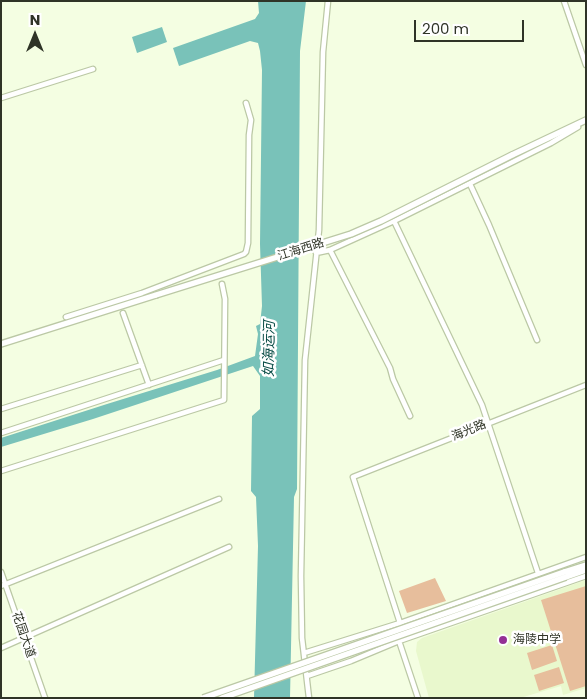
<!DOCTYPE html>
<html>
<head>
<meta charset="utf-8">
<style>
	body { margin:0 }
	#map { position:relative; width:587px; height:699px; overflow:hidden; background:#f4fee2; font-family:Poppins,sans-serif }
	canvas { display:block }
	.frame { position:absolute; inset:0; border:2px solid #2f3427; pointer-events:none }
	.north { position:absolute; left:10px; top:10px; width:50px; height:50px; -webkit-text-stroke:4px #fff; paint-order:stroke; rotate:0deg; font-size:14px; font-weight:700; line-height:20px; text-align:center; color:#2f3427 }
	.north::after { content:''; display:block; margin:auto; width:18px; height:22px; background:#2f3427; clip-path:polygon(50% 0,100% 100%,50% 72%,0 100%) }
	.scale { position:absolute; left:414px; top:20px; width:110px; height:22px; box-sizing:border-box; border:2px solid #2f3427; border-top:0; padding-left:6px; font-size:15px; line-height:18px; white-space:nowrap; color:#2f3427; -webkit-text-stroke:4px #fff; paint-order:stroke }
</style>
</head>
<body>
<div id="map">
<canvas width="587" height="699"></canvas>
<div class="frame"></div>
<div class="north">N</div>
<div class="scale">200 m</div>
</div>
<script>
const ctx = document.querySelector('canvas').getContext('2d');
ctx.lineJoin = 'round';
function fillPath(path, color) { ctx.fillStyle = color; ctx.fill(path, 'evenodd'); }
const poly = rows => new Path2D(rows.map(r => 'M' + r).join(''));
function strokePath(path, color, width, dash) { ctx.strokeStyle = color; ctx.lineWidth = width; ctx.lineCap = dash ? 'butt' : 'round'; ctx.setLineDash(dash || []); ctx.stroke(path); }
function drawText(font, color, halo, rows, align = 'center') {
  ctx.font = font + ' Poppins,"Noto Sans SC",sans-serif'; ctx.lineWidth = 5; ctx.setLineDash([]); ctx.textBaseline = 'middle'; ctx.strokeStyle = halo; ctx.fillStyle = color; for (const [text, x, y, turn = 0] of rows) {
    ctx.save(); ctx.translate(x, y); ctx.rotate((+turn || 0) * Math.PI / 180); ctx.textAlign = isNaN(turn) ? turn : align; if (halo) ctx.strokeText(text, 0, 0); ctx.fillText(text, 0, 0); ctx.restore();
  }
}
fillPath(poly([
	[586,580,586,688,563,695,561,686,520,698,429,698,416,651,417,642,422,638]
]), '#e9f8cd');
fillPath(poly([
	[435,578,446,601,407,613,399,591],
	[586,586,586,686,570,691,541,600],
	[552,645,557,661,532,670,527,653],
	[559,667,564,683,539,691,534,675]
]), '#e7be9c');
fillPath(poly([
	[258,1,306,1,300,51,297,489,294,497,290,698,254,698,258,546,256,497,251,491,252,416,260,409,260,376,253,366,93,419,1,447,1,438,107,404,217,370,255,356,258,334,256,326,260,324,262,306,260,244,262,70,260,51,258,43,250,41,179,66,173,48,255,19,259,13],
	[162,27,167,42,137,53,132,37]
]), '#79c2b9');
const minor = poly([
	[564,1,586,65],
	[1,98,93,69],
	[470,184,489,225,537,340],
	[394,221,482,405,538,573],
	[330,250,390,368,393,379,410,416],
	[316,253,330,250,394,221,551,143,578,127],
	[123,313,149,385],
	[66,317,142,293,244,254,246,252,248,243,249,135,251,120,246,103],
	[1,409,142,365],
	[1,433,224,360],
	[1,471,224,400,225,299,222,284],
	[1,572,45,698],
	[1,586,219,499],
	[1,648,229,547],
	[304,653,400,623,586,557],
	[307,676,351,661,399,641,586,576],
	[309,698,302,638,301,576,305,360,319,230,323,52,328,1],
	[418,698,399,641,400,623,353,477,586,385]
]);
const major = poly([
	[512,155,586,120],
	[1,344,156,295],
	[564,572,586,565],
	[566,577,586,570]
]);
strokePath(minor, '#bbc8a5', 7);
strokePath(major, '#bbc8a5', 8);
strokePath(minor, '#fff', 4.5);
strokePath(major, '#fff', 5.5);
const majorBridge = poly([
	[156,295,351,234,381,221,512,155],
	[203,698,564,572],
	[222,698,566,577]
]);
strokePath(majorBridge, '#bbc8a5', 8, []);
strokePath(majorBridge, '#fff', 5.5);
for (const [x, y, r, color] of [
	[503,640,5,"#942f95"]
]) { const dot = new Path2D(); dot.arc(x, y, r, 0, 2 * Math.PI); ctx.fillStyle = color; ctx.fill(dot); strokePath(dot, '#fff', 2); }
drawText('12px', '#2f3427', '#fff', [
	["江海西路",301,250,-17],
	["海光路",469,431,-22],
	["花园大道",23,635,71]
]);
drawText('12px', '#2f3427', '#fff', [
	["海陵中学",513,640]
], 'left');
drawText('italic 14px', '#094c46', '#fff', [
	["如海运河",270,349,-89]
]);
</script>
</body>
</html>
